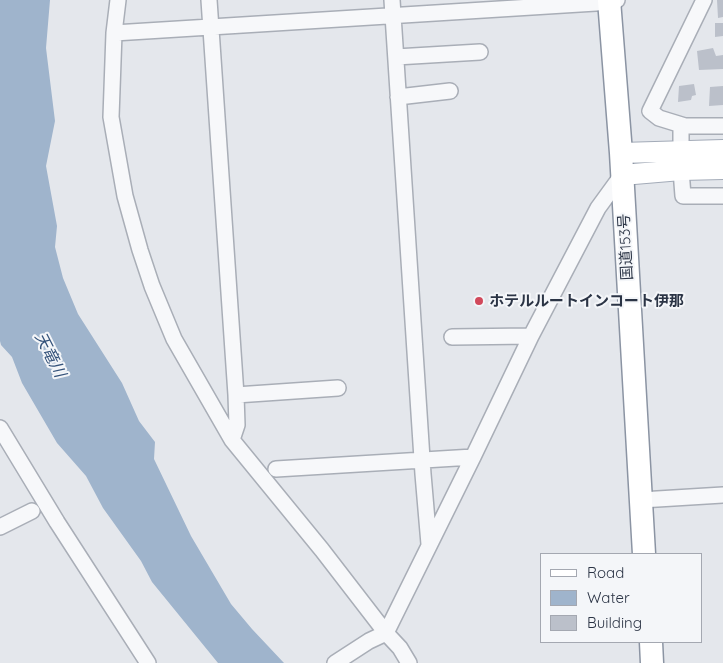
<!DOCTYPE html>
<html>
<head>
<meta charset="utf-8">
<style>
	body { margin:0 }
	#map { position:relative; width:723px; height:663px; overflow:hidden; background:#e4e7ec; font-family:Quicksand,sans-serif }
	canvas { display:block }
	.legend { position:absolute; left:540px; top:553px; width:162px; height:90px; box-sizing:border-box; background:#f4f6f9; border:1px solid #a4a8b1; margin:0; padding:6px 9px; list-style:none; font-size:15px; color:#2b3445 }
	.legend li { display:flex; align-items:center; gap:10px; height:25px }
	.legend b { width:25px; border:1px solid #a4a8b1 }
</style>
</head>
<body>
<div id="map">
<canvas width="723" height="663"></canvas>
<ul class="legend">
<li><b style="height:6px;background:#fff"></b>Road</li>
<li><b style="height:14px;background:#9fb4cc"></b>Water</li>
<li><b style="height:14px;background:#bbc0ca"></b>Building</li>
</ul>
</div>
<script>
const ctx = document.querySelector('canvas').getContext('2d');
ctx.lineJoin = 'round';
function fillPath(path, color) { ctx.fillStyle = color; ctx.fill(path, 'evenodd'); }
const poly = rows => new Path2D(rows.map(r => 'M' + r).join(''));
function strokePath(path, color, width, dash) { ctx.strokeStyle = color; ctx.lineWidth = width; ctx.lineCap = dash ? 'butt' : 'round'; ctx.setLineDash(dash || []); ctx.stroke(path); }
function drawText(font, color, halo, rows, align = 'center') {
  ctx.font = font + ' Quicksand,"Noto Sans JP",sans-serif'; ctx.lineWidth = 4; ctx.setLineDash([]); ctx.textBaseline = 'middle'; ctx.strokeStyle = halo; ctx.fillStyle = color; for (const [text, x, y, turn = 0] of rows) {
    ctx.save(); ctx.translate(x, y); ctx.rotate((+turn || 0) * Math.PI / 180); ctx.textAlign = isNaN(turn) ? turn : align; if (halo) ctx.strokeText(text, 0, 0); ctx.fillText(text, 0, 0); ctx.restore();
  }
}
fillPath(poly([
	[0,0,50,0,46,48,55,121,46,166,57,226,55,247,63,278,78,314,122,383,139,421,155,442,154,459,191,536,231,604,252,629,284,663,218,663,152,582,141,561,103,508,86,476,57,443,22,383,12,357,1,345,0,341]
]), '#9fb4cc');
fillPath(poly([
	[717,0,723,0,723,17,718,18],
	[715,23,723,23,723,36,715,37],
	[713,48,716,56,723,55,723,69,699,70,697,51],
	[694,84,696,95,692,96,691,100,678,102,679,86],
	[723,86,723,105,709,106,710,87]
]), '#bbc0ca');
const minor = poly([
	[118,0,114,33,111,117,125,196,140,250,152,286,174,339,232,440,322,550,386,633,400,648,409,663],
	[209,0,236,395,237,425,232,440],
	[392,0,423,474,429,544],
	[704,0,650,111,659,118,685,126,723,126],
	[114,33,596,3,617,0],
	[396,57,480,52],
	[398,97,450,91],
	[681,125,681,151],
	[681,170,683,196,723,196],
	[452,337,531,336],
	[236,395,338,388],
	[0,428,57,522,148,663],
	[276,469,473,457],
	[641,500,723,495],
	[0,527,32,511],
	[335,663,369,641,386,633,473,457,531,336,598,208,622,175]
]);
const major = poly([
	[621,153,723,150],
	[622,175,681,170,723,169]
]);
const highway = poly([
	[609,0,621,153,644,554],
	[651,642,652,663]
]);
strokePath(minor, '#a9aeb7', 18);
strokePath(major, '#a3abb8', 22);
strokePath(highway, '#8b94a3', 25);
strokePath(minor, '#f7f8fa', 15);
strokePath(major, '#fff', 20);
strokePath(highway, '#fff', 22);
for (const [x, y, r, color] of [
	[479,301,5,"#d1495b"]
]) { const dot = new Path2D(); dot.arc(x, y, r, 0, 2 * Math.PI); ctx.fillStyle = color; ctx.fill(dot); strokePath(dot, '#f4f6f9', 2); }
drawText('15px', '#2b3445', '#f4f6f9', [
	["国道153号",626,247,-93]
]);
drawText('bold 15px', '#2b3445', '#f4f6f9', [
	["ホテルルートインコート伊那",489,301]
], 'left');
drawText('italic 16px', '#34527a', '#f4f6f9', [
	["天竜川",50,355,63]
]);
</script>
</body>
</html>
